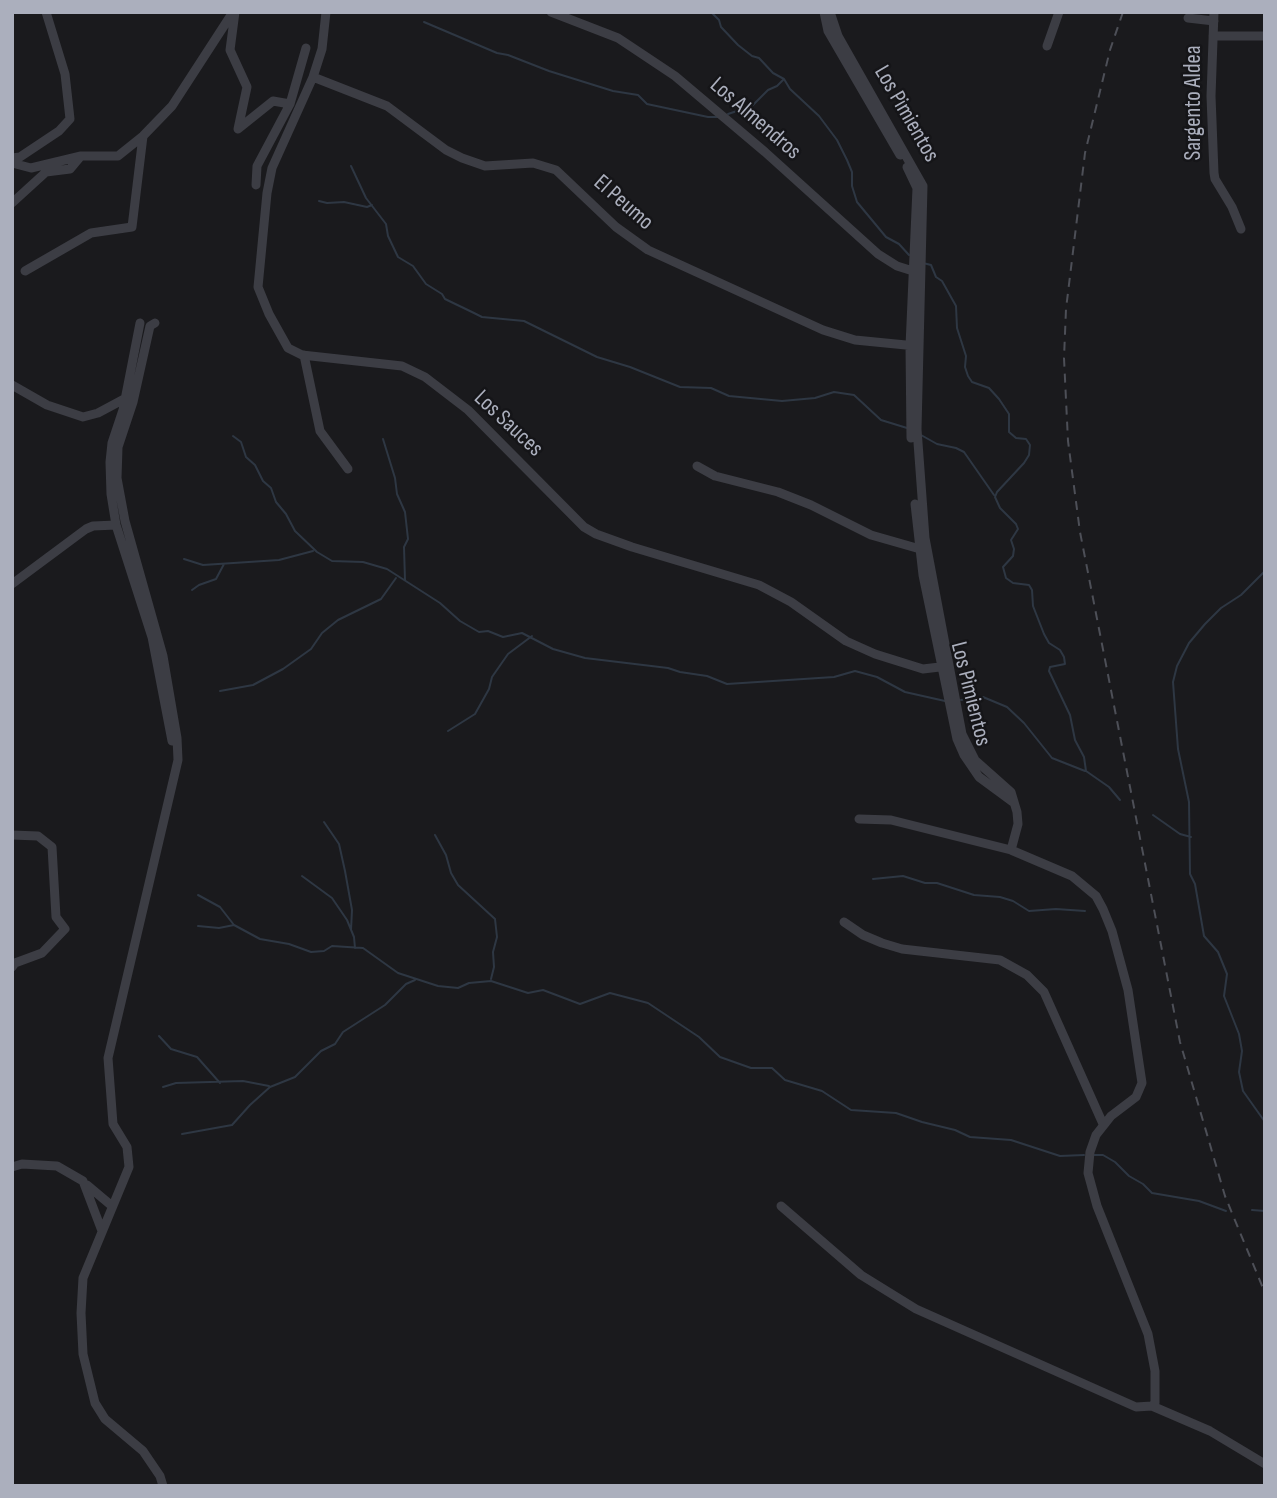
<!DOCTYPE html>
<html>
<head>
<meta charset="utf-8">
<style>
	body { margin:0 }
	#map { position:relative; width:1277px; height:1498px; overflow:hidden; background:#1a1a1d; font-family:"Sofia Sans Condensed",sans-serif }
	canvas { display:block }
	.frame { position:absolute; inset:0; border:14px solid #abafbd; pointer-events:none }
</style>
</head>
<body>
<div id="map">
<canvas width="1277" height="1498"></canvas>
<div class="frame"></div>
</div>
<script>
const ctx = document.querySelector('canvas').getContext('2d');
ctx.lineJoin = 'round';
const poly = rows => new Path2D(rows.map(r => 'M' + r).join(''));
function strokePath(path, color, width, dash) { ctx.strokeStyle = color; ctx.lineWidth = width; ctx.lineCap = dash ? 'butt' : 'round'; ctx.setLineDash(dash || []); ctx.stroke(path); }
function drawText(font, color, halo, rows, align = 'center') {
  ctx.font = font + ' "Sofia Sans Condensed",sans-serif'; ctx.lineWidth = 5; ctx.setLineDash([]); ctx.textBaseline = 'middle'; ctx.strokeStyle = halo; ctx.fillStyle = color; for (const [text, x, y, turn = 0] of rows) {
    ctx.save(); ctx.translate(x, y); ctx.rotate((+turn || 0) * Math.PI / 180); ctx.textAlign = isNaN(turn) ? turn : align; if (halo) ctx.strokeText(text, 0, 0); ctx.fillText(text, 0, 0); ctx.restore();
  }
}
strokePath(poly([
	[711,12,719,20,721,27,738,45,752,56,759,58,773,73,784,79,790,89,819,116,837,140,847,160,852,172,852,186,857,202,886,237,899,244,909,255],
	[424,22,497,53,508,55,549,71,613,91,638,95,647,104,708,117,719,117],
	[728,114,752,106,768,90,777,86,784,79],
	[351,166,366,198,386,224,388,236,398,257,413,266,426,284,442,294,445,299,474,313,482,317,524,321,597,357,630,367,680,387,711,388,729,396,782,401,815,398,834,392,854,395,881,420,907,428],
	[319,201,327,203,344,202,367,207,372,205],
	[923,263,931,265,936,277,942,281,956,306,957,328,966,356,965,367,968,376,972,382,989,388,999,399,1009,414,1009,432,1016,438,1026,439,1030,445,1029,455,1024,463,997,492,995,497,1000,508,1016,524,1018,529,1011,540,1014,549,1013,556,1003,567,1006,578,1013,583,1029,585,1032,590,1033,606,1044,634,1049,643,1060,650,1064,657,1065,664,1050,667,1049,671,1070,715,1075,740,1084,757,1086,771,1109,787,1120,800],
	[921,435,937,444,956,448,964,452,994,495],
	[233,436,241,442,246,457,255,465,263,481,271,488,276,502,286,514,295,531,317,552,332,561,363,562,387,569,440,603,460,621,479,632,488,631,503,637,522,633,553,649,585,658,668,668,680,672,707,676,727,684,834,677,855,671,877,677,905,692,945,701],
	[383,439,395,478,397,494,405,512,408,539,404,547,405,580],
	[184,559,203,565,279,560,313,551],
	[1265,571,1241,595,1221,608,1205,624,1189,643,1177,666,1173,682,1178,749,1189,802,1190,874,1195,884,1204,936,1218,952,1227,974,1224,996,1239,1034,1242,1051,1239,1072,1243,1091,1265,1122],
	[192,590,199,585,216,579,224,564],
	[220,691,253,685,283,669,311,649,322,633,338,620,381,599,396,578],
	[961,700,983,697,1007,707,1024,723,1052,758,1085,771],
	[448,731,475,714,489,689,492,677,508,654,532,636],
	[1153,815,1180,834,1191,837],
	[324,822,339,844,345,871,352,910,351,930],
	[435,835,446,855,451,873,458,885,495,919,497,937,493,952,494,967,491,979],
	[302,876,332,898,347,920,354,937,355,948],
	[873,879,903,876,925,883,937,883,974,895,1000,897,1013,901,1029,911,1056,909,1085,911],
	[198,895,220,907,234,925,260,939,289,944,311,952,324,951,332,946,363,948,398,973,438,986,458,988,469,983,491,981,528,993,543,990,580,1004,610,993,648,1003,699,1037,720,1057,751,1068,772,1068,785,1080,822,1091,851,1110,896,1113,922,1122,955,1130,970,1137,1011,1140,1060,1156,1084,1155],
	[198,926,219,928,234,925],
	[159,1036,171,1049,197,1057,220,1083],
	[163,1087,176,1083,243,1081,269,1086],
	[182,1134,232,1125,250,1105,270,1087,295,1077,321,1051,335,1044,343,1032,385,1005,406,984,415,980],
	[1093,1155,1103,1155,1115,1162,1129,1176,1143,1184,1152,1193,1199,1201,1226,1211],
	[1252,1210,1265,1211]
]), '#2e3743', 2);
strokePath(poly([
	[235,12,230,50,247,87,238,129,273,101,290,104],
	[326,12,322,49,313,77,272,168,267,193,258,287,269,314,288,348,302,355,402,366,425,377,468,410,584,527,596,534,632,547,759,585,791,602,846,641,875,654,923,669,948,666],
	[551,12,618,38,675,76,765,152,878,254,897,266,916,272],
	[824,12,828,31,900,155],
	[830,12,838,36,923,186,917,429,925,538,962,734,975,760,1011,792,1017,812,1018,824,1011,850],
	[1214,12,1211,96,1214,173,1215,179,1232,207,1241,229],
	[1188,18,1214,21],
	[1213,36,1265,36],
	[1047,46,1059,12],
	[313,77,387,106,446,150,462,158,485,166,533,163,556,170,616,227,648,250,823,330,855,340,916,346],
	[12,158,20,157,59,131,70,119,65,74,46,12],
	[12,163,31,168,81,156,118,156,143,136,172,106,233,12],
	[907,167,917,188,910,346,911,438],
	[256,185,257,166,290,104,306,48],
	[12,203,46,172,70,169,80,157],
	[25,271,91,233,132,227,143,136],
	[140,323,123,410,112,443,110,462,111,494,116,525,152,637,172,741],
	[155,323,150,326,133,402,118,447,117,478,125,521,163,656,177,738,178,760,108,1058,113,1124,127,1147,129,1167,83,1278,81,1313,83,1354,95,1403,105,1419,143,1451,160,1476,163,1486],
	[304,355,320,431,348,469],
	[12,385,47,405,83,417,98,413,126,398],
	[697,466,715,476,778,492,811,505,871,535,920,549],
	[915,504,923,575,957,739,964,755,979,777,1013,802],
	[12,584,86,529,93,526,116,525],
	[859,819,891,820,1011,850,1072,876,1096,896,1103,909,1112,931,1128,990,1142,1083,1136,1097,1111,1116,1096,1135,1090,1152,1088,1173,1097,1206,1148,1334,1155,1371,1155,1403,1152,1406],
	[12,835,38,836,52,847,56,917,65,929,42,953,15,963,12,967],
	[844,922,863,935,882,943,902,949,1000,960,1027,975,1044,992,1103,1124],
	[12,1167,22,1164,57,1166,83,1181,102,1231],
	[87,1185,112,1206],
	[781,1206,861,1275,916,1309,1136,1407,1152,1406,1210,1431,1265,1464]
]), '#3c3d44', 9);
strokePath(poly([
	[1123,12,1110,50,1085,153,1066,309,1064,358,1068,441,1080,532,1180,1042,1225,1196,1265,1293]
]), '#4d4f57', 2, [9, 7]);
drawText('23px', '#abafbd', '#151518', [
	["Sargento Aldea",1194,103,-90],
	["Los Pimientos",906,114,60],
	["Los Almendros",755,119,41],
	["El Peumo",623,203,41],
	["Los Sauces",508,424,43],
	["Los Pimientos",970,694,76]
]);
</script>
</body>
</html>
